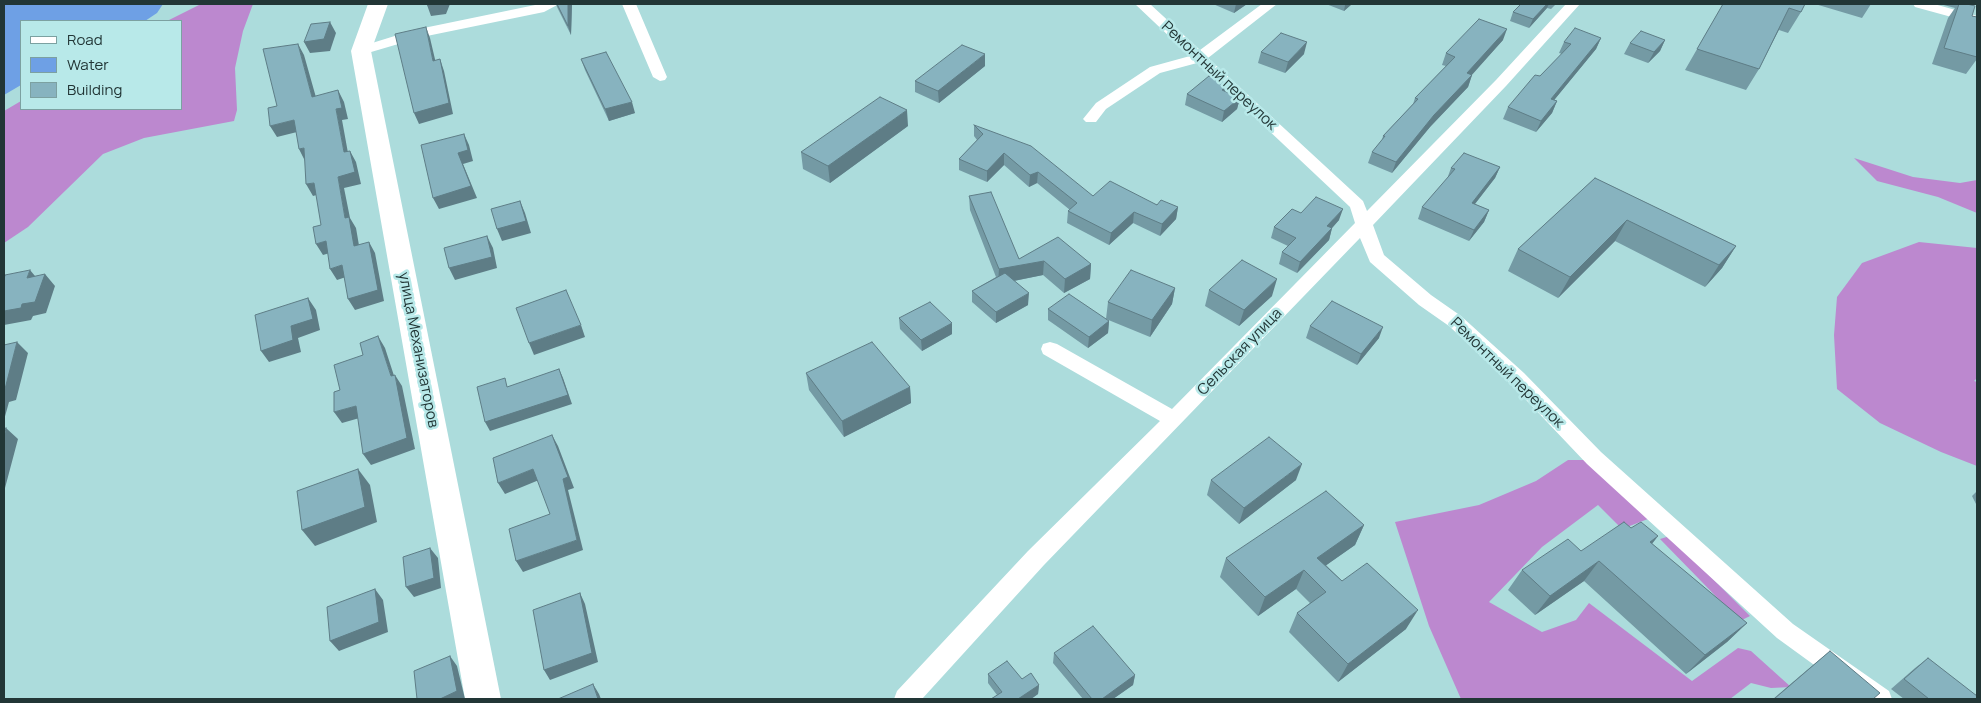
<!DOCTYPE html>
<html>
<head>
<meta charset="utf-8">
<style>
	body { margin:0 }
	#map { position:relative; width:1981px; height:703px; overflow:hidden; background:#acdcdc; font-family:Manrope,sans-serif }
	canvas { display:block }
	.frame { position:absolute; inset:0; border:5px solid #223636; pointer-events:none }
	.legend { position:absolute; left:20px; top:20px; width:162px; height:90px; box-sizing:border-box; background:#b8e9e9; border:1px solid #7ca1a1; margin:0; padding:6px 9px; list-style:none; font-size:15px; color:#223636 }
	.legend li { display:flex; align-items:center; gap:10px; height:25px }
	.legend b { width:25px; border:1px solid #7ca1a1 }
</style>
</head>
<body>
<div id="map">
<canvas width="1981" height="703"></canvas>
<div class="frame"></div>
<ul class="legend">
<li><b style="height:6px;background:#fff"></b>Road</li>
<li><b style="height:14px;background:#6ea0e5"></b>Water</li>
<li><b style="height:14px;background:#87b3bf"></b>Building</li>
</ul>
</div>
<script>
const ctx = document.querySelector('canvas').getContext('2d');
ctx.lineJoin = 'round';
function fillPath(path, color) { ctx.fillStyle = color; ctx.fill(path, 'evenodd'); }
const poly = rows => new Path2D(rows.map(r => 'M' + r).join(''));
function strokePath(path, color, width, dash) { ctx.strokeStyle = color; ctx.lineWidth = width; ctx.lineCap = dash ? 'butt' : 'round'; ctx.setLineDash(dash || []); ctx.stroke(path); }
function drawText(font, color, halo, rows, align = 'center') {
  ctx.font = font + ' Manrope,sans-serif'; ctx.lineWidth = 5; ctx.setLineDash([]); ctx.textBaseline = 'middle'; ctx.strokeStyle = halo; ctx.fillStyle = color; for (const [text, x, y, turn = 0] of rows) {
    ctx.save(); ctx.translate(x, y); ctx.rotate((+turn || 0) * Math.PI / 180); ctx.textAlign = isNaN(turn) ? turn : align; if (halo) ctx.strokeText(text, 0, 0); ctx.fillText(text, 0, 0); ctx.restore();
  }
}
fillPath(poly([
	[201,4,253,4,243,31,235,68,237,110,234,121,144,138,103,154,28,227,4,243,4,111,21,101,21,109,181,109,181,21,167,21],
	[1854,158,1913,177,1960,183,1977,180,1977,213,1938,197,1877,181],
	[1919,242,1977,248,1977,378,1974,381,1977,382,1977,466,1941,452,1880,423,1837,389,1834,335,1837,297,1862,263],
	[1568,460,1590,460,1653,517,1622,529,1598,505,1542,547,1489,602,1542,632,1576,620,1589,603,1692,681,1738,648,1751,651,1791,687,1771,688,1751,683,1730,699,1461,699,1429,626,1395,522,1479,505,1536,481],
	[1670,536,1750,616,1740,621,1660,539]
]), '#bc88cf');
fillPath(poly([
	[8,4,163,4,157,13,145,21,21,21,21,85,4,95,4,5]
]), '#6ea0e5');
fillPath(poly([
	[540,4,559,4,544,12,422,37,361,55,354,51,356,48,414,30,540,4],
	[622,4,636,4,667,77,665,80,660,81,653,77,622,4],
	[1135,4,1150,4,1200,50,1262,4,1277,4,1208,58,1363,201,1367,211,1496,80,1566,4,1580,4,1506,86,1373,225,1384,255,1431,295,1461,316,1524,373,1601,452,1793,624,1889,691,1892,699,1861,699,1777,638,1587,464,1510,383,1449,326,1419,305,1370,262,1360,238,1044,565,922,699,894,699,897,691,1028,551,1160,421,1043,354,1041,349,1043,344,1050,342,1057,344,1172,409,1355,223,1350,207,1197,63,1160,73,1106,109,1096,122,1086,122,1083,119,1096,103,1150,67,1190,56,1135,4],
	[1913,4,1934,4,1977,16,1977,24,1915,7,1913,4]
]), '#fff');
fillPath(poly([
	[368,4,388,4,371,51,501,699,465,699,351,51,368,4]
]), '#fff');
fillPath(poly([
	[556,4,572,4,571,35,557,7],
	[1213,4,1247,4,1234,13],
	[1326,4,1352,4,1344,11],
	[1521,4,1556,4,1551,9,1547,8,1529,28,1510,21,1513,12],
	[1723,4,1805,4,1801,12,1788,33,1779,30,1759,69,1746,90,1685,70],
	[1815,4,1871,4,1862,18],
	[1940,4,1973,4,1972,5,1972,16,1977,17,1977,59,1966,74,1932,64,1948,18,1955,8],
	[1601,38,1596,49,1554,100,1557,101,1552,113,1536,132,1503,119,1508,107,1562,54,1559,53,1564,42],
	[1503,40,1471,75,1472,75,1468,87,1430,127,1392,173,1368,163,1372,152,1382,140,1383,136,1413,104,1415,98,1446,66,1442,65,1446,53],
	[1665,40,1660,51,1648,63,1624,54,1630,43],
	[1261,52,1304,54,1285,73,1258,63],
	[581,59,635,113,609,121,585,70],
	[985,66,939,103,915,92,915,81],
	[1228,84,1227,92,1240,98,1237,109,1222,122,1185,105,1187,94],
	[974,125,1093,196,1178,207,1176,219,1160,236,1133,223,1109,245,1067,223,1068,211,1070,210,1037,183,1029,187,1004,165,987,182,959,170,959,159,977,140,974,136],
	[908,126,830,183,803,169,801,152],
	[1500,167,1495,178,1475,204,1489,210,1484,222,1469,241,1418,219,1422,207,1447,179,1451,168],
	[1595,178,1736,246,1722,268,1705,287,1615,241,1558,298,1508,271,1518,249],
	[969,196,1019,259,1091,264,1090,279,1064,293,1043,275,1014,281,1028,305,996,323,972,302,972,291,996,277,970,210],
	[1301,213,1339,220,1332,228,1329,240,1297,273,1279,264,1282,252,1288,246,1271,238,1274,227],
	[1175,288,1172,304,1150,337,1106,319,1108,302],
	[1209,290,1272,296,1239,326,1205,306],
	[1048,309,1109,321,1108,333,1088,348,1048,320],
	[899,318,952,334,922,351,900,329],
	[1310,326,1379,338,1357,365,1306,338],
	[806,373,910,387,911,403,844,437,809,390],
	[1211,480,1296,480,1239,524,1207,495],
	[1977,491,1977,506,1972,496],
	[1364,525,1355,545,1326,565,1342,581,1406,629,1338,682,1289,632,1297,613,1310,603,1296,589,1258,616,1220,577,1226,558],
	[1631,528,1658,536,1652,544,1747,623,1727,642,1686,674,1584,581,1535,615,1508,590,1522,570,1581,551],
	[1830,651,1873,699,1773,699,1807,670],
	[1054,653,1135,675,1133,685,1113,699,1083,699,1053,663],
	[1928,658,1975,695,1977,693,1977,699,1904,699,1891,689,1915,668],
	[988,674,1022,679,1039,685,1038,694,1031,699,991,699,997,695,988,683]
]), '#749aa4');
fillPath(poly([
	[438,4,450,4,446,14,431,16,427,5],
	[568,4,572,4,571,35,568,26],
	[1236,4,1247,4,1234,13],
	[1347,4,1352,4,1344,11,1345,5],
	[1547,4,1549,4,1547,8,1529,28,1533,19],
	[330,22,336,33,330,51,310,53,304,42],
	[426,27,430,38,438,72,433,61],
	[1507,29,1503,40,1463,85,1467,73],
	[1601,38,1596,49,1546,110,1551,99],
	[1665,40,1660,51,1648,63,1654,52],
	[1307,42,1304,54,1285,73,1288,62],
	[298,44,304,55,319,108,312,97],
	[985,54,985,66,939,103,938,91],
	[440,59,444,71,453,114,419,124,414,113],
	[1472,75,1468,87,1430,127,1392,173,1396,162,1434,115],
	[1228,84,1226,95,1222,90],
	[338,90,344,102,348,119,342,120,350,164,344,152,336,109],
	[1240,98,1237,109,1222,122,1224,111],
	[1557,101,1552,113,1536,132,1541,121],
	[632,102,635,113,609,121,605,109],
	[907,110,908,126,830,183,828,166],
	[294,120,301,131,277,137,270,126],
	[464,134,469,145,473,161,463,164,477,198,439,209,433,198,458,153],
	[304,148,305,161,299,149],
	[350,151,356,162,361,184,344,188,350,218,356,228,361,257,354,246,345,218,338,177],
	[1004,153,1004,165,987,182,987,171],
	[1500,167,1495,178,1467,214,1472,203],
	[1038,172,1037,183,1029,187,1030,175],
	[314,183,320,194,313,196,306,184],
	[520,201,525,213,531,233,502,241,497,229],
	[1178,207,1176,219,1160,236,1162,224],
	[1343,209,1339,220,1332,228,1329,240,1297,273,1300,262,1327,226],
	[1489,210,1484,222,1469,241,1474,230],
	[1134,212,1133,223,1109,245,1111,233],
	[1627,220,1615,241,1558,298,1570,277],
	[487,236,493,248,497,268,455,280,449,268],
	[326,241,333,252,323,255,316,244],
	[369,242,375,253,384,301,355,310,348,299],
	[1736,246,1722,268,1705,287,1719,265],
	[1044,261,1043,275,998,284,999,269],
	[1091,264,1090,279,1064,293,1065,279],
	[342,265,349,276,337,280,330,269],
	[30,270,40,282,27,278],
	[45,274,55,286,46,313,33,316,31,320,4,325,4,311,22,304],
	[1277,279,1272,296,1239,326,1244,310],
	[1175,288,1172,304,1150,337,1152,320],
	[1029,293,1028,305,996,323,996,312],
	[308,298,316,310,320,330,298,338,301,352,269,362,261,351,291,326],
	[1109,321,1108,333,1088,348,1089,337],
	[952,323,952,334,922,351,921,340],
	[581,325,585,337,534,355,529,343],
	[1383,327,1379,338,1357,365,1361,354],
	[378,336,385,348,397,385,395,375,402,386,415,449,371,465,363,454,391,376],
	[17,342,28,353,16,400,9,402,4,420,4,389],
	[559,369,563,378,572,404,490,431,485,422],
	[910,387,911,403,844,437,842,421],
	[356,406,363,417,342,423,334,412],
	[6,428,18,439,5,488,4,488,4,438],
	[552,435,558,446,574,488,568,490,583,550,523,572,516,561,577,540],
	[1302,464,1296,480,1239,524,1244,508],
	[358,469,370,485,377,522,315,546,302,530],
	[533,469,539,480,505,494,498,483],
	[1364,525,1355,545,1311,576,1317,558],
	[1658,536,1642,556,1650,542],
	[430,548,438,558,441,588,414,597,406,587],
	[1599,561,1584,581,1535,615,1550,596],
	[1304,570,1296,589,1258,616,1265,597],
	[375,589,383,600,388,632,339,651,330,641],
	[580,593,585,604,598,662,550,680,544,670],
	[1418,610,1406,629,1338,682,1348,664],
	[1747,623,1727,642,1686,674,1705,655],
	[450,656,457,666,465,699,440,699],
	[1135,675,1133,685,1113,699,1102,699],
	[593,684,599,694,601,699,598,699],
	[1039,685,1038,694,1031,699,1018,699]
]), '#5e7d86');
const building = poly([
	[427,4,438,4,427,5,427,4],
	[557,4,568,4,568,26,557,4],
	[1521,4,1547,4,1533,19,1513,12,1521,4],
	[1723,4,1805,4,1801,12,1789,8,1759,69,1697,49,1723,4],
	[1959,4,1967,4,1975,6,1972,16,1977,17,1977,57,1944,48,1959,4],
	[1479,19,1507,29,1467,73,1472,75,1434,115,1396,162,1372,152,1385,136,1383,136,1418,99,1415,98,1455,57,1446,53,1479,19],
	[330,22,324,39,304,42,311,24,330,22],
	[426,27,433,61,440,59,449,103,414,113,395,34,426,27],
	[1575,28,1601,38,1551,99,1557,101,1541,121,1508,107,1535,75,1540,76,1571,44,1564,42,1575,28],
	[1641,31,1665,40,1654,52,1630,43,1641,31],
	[1281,33,1307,42,1288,62,1261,52,1281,33],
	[298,44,312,97,338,90,342,108,336,109,344,152,350,151,355,172,338,177,345,218,349,217,354,246,369,242,378,290,348,299,342,265,330,269,326,241,316,244,313,227,321,225,314,183,306,184,304,148,299,149,294,120,270,126,268,108,277,106,263,49,298,44],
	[962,45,985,54,938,91,915,81,962,45],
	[606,52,632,102,605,109,581,59,606,52],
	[1209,76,1228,84,1222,90,1240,98,1224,111,1187,94,1209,76],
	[880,97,907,110,828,166,801,152,880,97],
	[974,125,1031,146,1093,196,1110,181,1157,205,1161,200,1178,207,1162,224,1134,212,1111,233,1068,211,1077,203,1038,172,1030,175,1004,153,987,171,959,159,983,134,974,125],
	[464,134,468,150,458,153,471,186,433,198,421,145,464,134],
	[1464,153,1500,167,1472,203,1489,210,1474,230,1422,207,1455,169,1451,168,1464,153],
	[1595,178,1736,246,1719,265,1627,220,1570,277,1518,249,1595,178],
	[991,192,1019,259,1058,237,1091,264,1065,279,1044,261,999,269,969,196,991,192],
	[1316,197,1343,209,1327,226,1332,228,1300,262,1282,252,1296,238,1274,227,1292,209,1301,213,1316,197],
	[520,201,526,221,497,229,491,209,520,201],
	[487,236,492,257,449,268,444,248,487,236],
	[1242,260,1277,279,1244,310,1209,290,1242,260],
	[30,270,27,278,45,274,35,302,22,304,21,308,4,311,4,279,5,275,30,270],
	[1131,270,1175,288,1152,320,1108,302,1131,270],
	[1005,273,1029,293,996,312,972,291,1005,273],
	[566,290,581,325,529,343,516,308,566,290],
	[1069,294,1109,321,1089,337,1048,309,1069,294],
	[308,298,313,319,291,326,293,340,261,351,255,315,308,298],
	[1332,301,1383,327,1361,354,1310,326,1332,301],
	[930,302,952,323,921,340,899,318,930,302],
	[378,336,391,376,395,375,407,438,363,454,356,406,334,412,334,392,340,390,334,365,363,355,360,343,378,336],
	[17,342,5,389,4,389,4,345,17,342],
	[872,342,910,387,842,421,806,373,872,342],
	[559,369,568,395,485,422,477,387,505,378,507,387,559,369],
	[6,428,4,438,4,429,6,428],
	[552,435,568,477,563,479,577,540,516,561,509,529,550,514,533,469,498,483,493,458,552,435],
	[1269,437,1302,464,1244,508,1211,480,1269,437],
	[358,469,365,507,302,530,297,491,358,469],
	[1326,491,1364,525,1317,558,1342,581,1367,563,1418,610,1348,664,1297,613,1326,592,1304,570,1265,597,1226,558,1326,491],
	[1624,522,1631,528,1641,522,1658,536,1650,542,1747,623,1705,655,1599,561,1550,596,1522,570,1568,539,1581,551,1624,522],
	[430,548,434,578,406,587,403,557,430,548],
	[375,589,379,622,330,641,327,607,375,589],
	[580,593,592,653,544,670,533,610,580,593],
	[1093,626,1135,675,1102,699,1092,699,1054,653,1093,626],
	[1830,651,1880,693,1873,699,1774,699,1830,651],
	[450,656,457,691,440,699,417,699,414,671,450,656],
	[1928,658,1977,696,1977,699,1929,699,1904,679,1928,658],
	[1007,661,1022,679,1031,673,1039,685,1018,699,991,699,1002,692,988,674,1007,661],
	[593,684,598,699,558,699,593,684]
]);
fillPath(building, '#87b3bf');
strokePath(building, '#5e7d86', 1);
drawText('15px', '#223636', '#b8e9e9', [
	["Ремонтный переулок",1219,76,43],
	["улица Механизаторов",418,350,79],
	["Сельская улица",1240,352,-46],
	["Ремонтный переулок",1507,373,44]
]);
</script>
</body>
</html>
